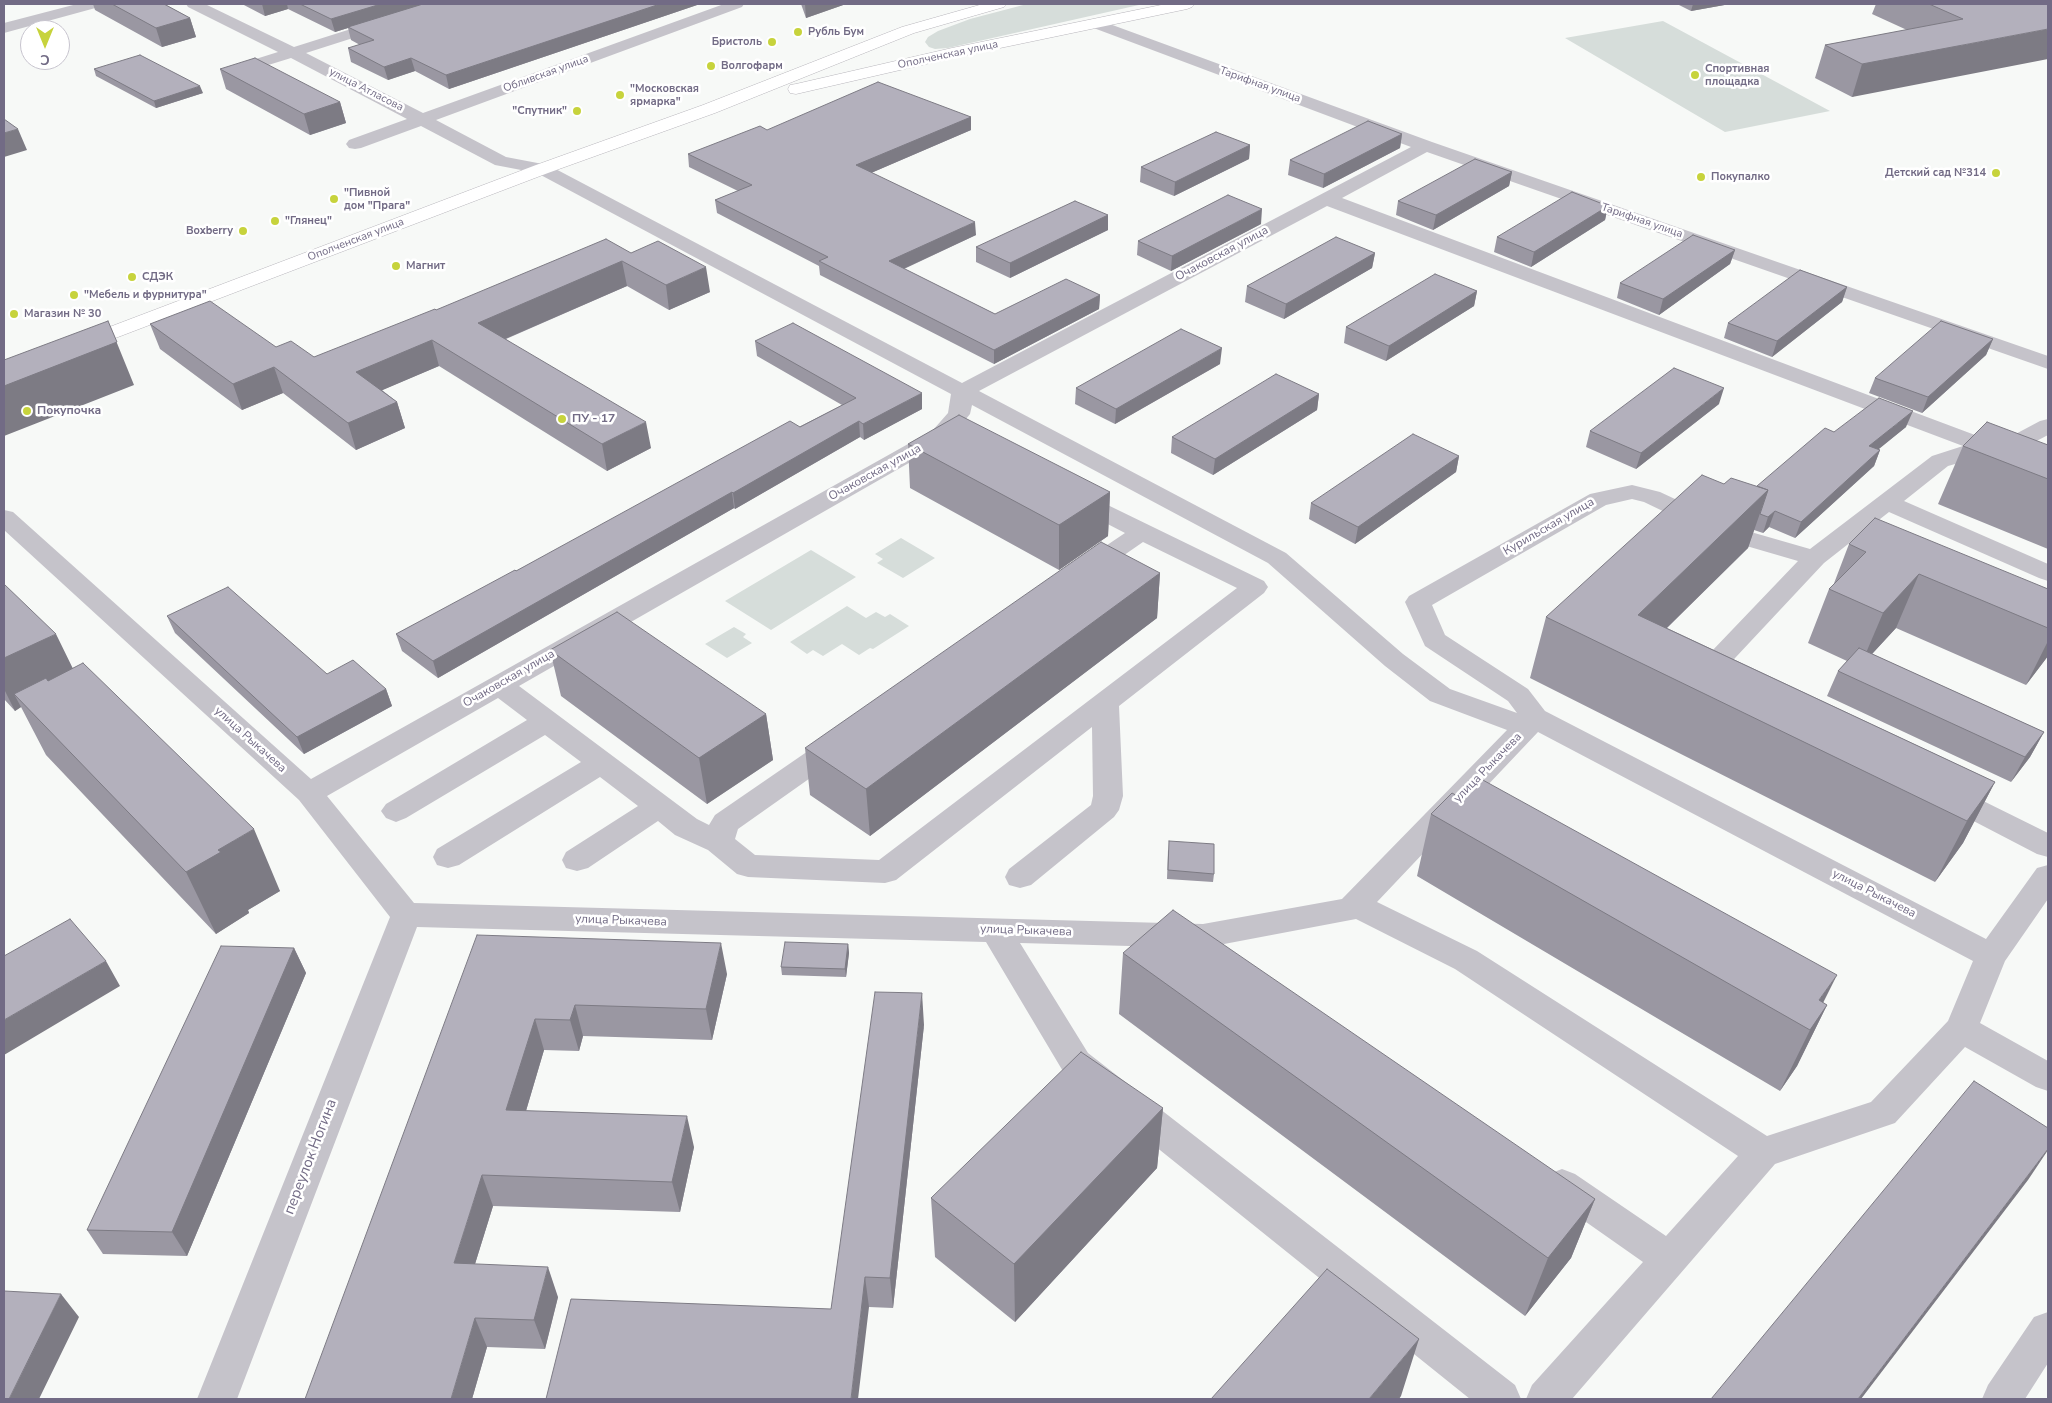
<!DOCTYPE html>
<html>
<head>
<meta charset="utf-8">
<style>
	body { margin:0 }
	#map { position:relative; width:2052px; height:1403px; overflow:hidden; background:#f7f9f7; font-family:"Nunito Sans",sans-serif }
	canvas { display:block }
	.frame { position:absolute; inset:0; border:5px solid #726b85; pointer-events:none }
	.north { position:absolute; left:20px; top:20px; width:50px; height:50px; box-sizing:border-box; background:#fff; border:1px solid #c7c4ce; border-radius:50%; rotate:180deg; font-size:14px; font-weight:700; line-height:20px; text-align:center; color:#726b85 }
	.north::after { content:''; display:block; margin:auto; width:18px; height:22px; background:#c7d33c; clip-path:polygon(50% 0,100% 100%,50% 72%,0 100%) }
</style>
</head>
<body>
<div id="map">
<canvas width="2052" height="1403"></canvas>
<div class="frame"></div>
<div class="north">С</div>
</div>
<script>
const ctx = document.querySelector('canvas').getContext('2d');
ctx.lineJoin = 'round';
function fillPath(path, color) { ctx.fillStyle = color; ctx.fill(path, 'evenodd'); }
const poly = rows => new Path2D(rows.map(r => 'M' + r).join(''));
function strokePath(path, color, width, dash) { ctx.strokeStyle = color; ctx.lineWidth = width; ctx.lineCap = dash ? 'butt' : 'round'; ctx.setLineDash(dash || []); ctx.stroke(path); }
function drawText(font, color, halo, rows, align = 'center') {
  ctx.font = font + ' "Nunito Sans",sans-serif'; ctx.lineWidth = 5; ctx.setLineDash([]); ctx.textBaseline = 'middle'; ctx.strokeStyle = halo; ctx.fillStyle = color; for (const [text, x, y, turn = 0] of rows) {
    ctx.save(); ctx.translate(x, y); ctx.rotate((+turn || 0) * Math.PI / 180); ctx.textAlign = isNaN(turn) ? turn : align; if (halo) ctx.strokeText(text, 0, 0); ctx.fillText(text, 0, 0); ctx.restore();
  }
}
fillPath(poly([
	[1027,4,1135,4,1139,5,948,48,935,49,929,47,925,42,928,37,938,31,970,19],
	[1663,21,1830,111,1725,132,1565,38],
	[901,538,935,558,903,578,877,563,883,559,875,554],
	[811,550,856,577,771,630,725,601],
	[847,606,866,618,876,612,885,617,890,614,909,626,873,649,870,648,859,655,842,644,823,656,813,650,807,654,790,642],
	[734,627,746,634,743,637,752,643,727,658,705,644]
]), '#d6ddda');
const highway = poly([
	[983,4,1007,4,1004,7,914,33,715,113,548,173,84,350,77,352,70,350,66,346,70,342,536,165,703,105,902,27,983,4],
	[1166,4,1195,4,1192,7,1187,9,952,58,796,94,790,93,788,89,790,85,796,84,952,48,1166,4]
]);
strokePath(highway, '#b8b6bc', 1);
fillPath(poly([
	[77,4,102,4,99,7,4,33,4,23,77,4],
	[186,4,205,4,294,47,430,4,452,4,450,7,306,53,423,113,724,4,744,4,742,7,436,120,506,157,548,165,962,383,1411,147,1091,27,1088,24,1091,21,1096,19,1432,142,2048,356,2048,369,1427,152,1342,198,1991,441,2010,437,2040,421,2048,419,2048,435,2025,447,2012,450,2048,465,2048,481,1987,455,1948,466,1904,501,2048,564,2048,581,2039,578,1889,512,1824,563,1721,673,1725,679,1721,685,1711,688,1701,685,1693,681,1689,675,1798,561,1719,538,1644,502,1632,499,1606,505,1432,605,1445,635,1528,689,1545,711,1986,939,2037,868,2048,865,2048,899,2005,961,1980,1023,2048,1061,2048,1091,2036,1087,1965,1047,1895,1123,1775,1164,1572,1399,1526,1399,1532,1385,1643,1262,1549,1196,1544,1185,1549,1174,1562,1169,1575,1174,1666,1236,1738,1156,1455,969,1356,919,1203,948,1020,943,1088,1053,1515,1385,1521,1399,1470,1399,1064,1073,986,942,417,927,237,1399,197,1399,390,917,299,800,4,530,4,510,13,512,311,779,933,430,948,413,951,394,537,173,495,165,421,126,361,148,355,149,349,148,346,144,349,140,407,119,291,58,236,75,224,75,222,72,224,69,278,52,188,7,186,4],
	[1327,206,1963,446,1932,456,1810,549,1737,528,1660,492,1632,485,1590,494,1409,596,1405,602,1425,646,1508,701,1517,713,1450,689,1403,654,1286,553,979,391,1327,206],
	[972,405,1268,563,1385,666,1430,701,1507,730,1342,899,1203,924,414,903,327,796,498,698,527,720,386,804,381,811,386,818,396,822,406,818,545,735,581,762,437,849,433,857,437,865,448,868,459,865,600,777,638,806,566,852,562,860,566,868,577,871,588,868,658,821,675,835,708,850,737,874,748,877,885,883,896,880,1092,727,1093,796,1091,805,1009,869,1005,877,1009,885,1020,888,1031,885,1114,817,1119,810,1123,796,1119,706,1264,593,1268,587,1264,581,1083,493,1075,491,1067,493,1063,498,1067,503,1125,533,1076,566,1072,571,1076,576,1085,579,1094,576,1143,542,1237,588,879,860,755,855,735,839,738,829,847,752,851,745,847,738,837,735,827,738,715,815,709,825,697,819,519,686,949,440,970,414,972,405],
	[1538,732,1973,961,1948,1021,1871,1102,1767,1136,1477,951,1377,902,1538,732],
	[1947,785,1957,788,2048,833,2048,857,2037,854,1937,802,1932,795,1937,788,1947,785],
	[2048,1312,2048,1363,2025,1399,1982,1399,1988,1385,2034,1317,2048,1312]
]), '#c5c3ca');
fillPath(highway, '#fff');
fillPath(poly([
	[93,4,164,4,190,18,196,37,162,47,95,10],
	[242,4,700,4,449,89,415,71,388,80,351,62,348,48,360,45,351,40,348,28,335,32,288,9,265,16],
	[801,4,846,4,806,18],
	[1677,4,1730,4,1691,11],
	[1876,4,2048,4,1852,97,1815,78,1825,45,1907,30,1872,14],
	[94,69,203,93,156,108,96,76],
	[220,69,340,102,346,123,310,135,226,89],
	[971,117,971,130,871,173,976,235,904,269,995,314,1100,295,1099,309,994,364,820,275,819,266,717,213,715,200,738,191,689,167,688,154,767,130],
	[1402,134,1400,148,1323,188,1288,175,1290,160],
	[1250,145,1249,159,1174,196,1140,182,1141,167],
	[1512,172,1509,186,1433,230,1396,215,1398,201],
	[1608,206,1605,220,1531,267,1494,252,1497,237],
	[1108,215,1108,230,1010,278,976,262,976,247],
	[1261,224,1171,271,1137,255,1138,241],
	[1735,250,1730,264,1659,315,1617,298,1620,283],
	[631,253,710,292,669,310,627,286,506,339,651,448,607,471,439,366,382,390,397,402,405,428,356,450,283,393,242,410,160,349,150,324,276,347,314,357],
	[1375,253,1372,268,1284,319,1245,302,1247,286],
	[1847,287,1842,302,1772,357,1724,338,1728,323],
	[1477,291,1474,306,1386,361,1344,343,1346,327],
	[1993,339,1986,355,1922,413,1869,393,1875,378],
	[755,341,922,409,864,440,860,437,735,509,734,508,438,678,402,651,396,634,516,571,842,405,757,356],
	[1220,364,1115,424,1075,404,1076,388],
	[1319,394,1317,410,1213,475,1171,453,1172,437],
	[1719,404,1636,469,1586,447,1590,431],
	[1906,427,1878,449,1880,450,1874,466,1795,538,1769,527,1763,533,1754,530,1748,548,1667,628,1995,782,1963,843,1935,882,1530,678,1546,617,1724,484,1757,486,1834,432],
	[908,444,1110,492,1108,536,1059,570,910,488],
	[2048,445,2048,549,1938,504,1963,446],
	[1459,456,1456,472,1355,544,1309,519,1311,503],
	[1849,544,2048,589,2048,656,2026,685,1896,628,1872,654,2044,732,2030,757,2011,782,1827,696,1838,671,1847,661,1808,643,1829,589,1833,586],
	[1160,573,1157,618,870,836,810,795,805,748],
	[4,584,73,669,280,891,248,910,249,913,216,934,46,755,21,707,15,711,4,699],
	[167,616,327,674,386,689,392,706,304,754,175,633],
	[550,650,766,714,773,760,707,804,561,696],
	[1461,798,1827,1005,1797,1066,1780,1091,1417,876,1431,814],
	[1168,850,1214,874,1213,882,1167,879],
	[477,935,727,974,712,1040,583,1036,579,1051,544,1050,526,1111,694,1147,680,1212,493,1206,475,1264,558,1297,545,1349,487,1347,472,1399],
	[848,944,849,953,846,977,782,975,781,967],
	[294,948,306,973,187,1256,103,1254,87,1230],
	[1123,953,1595,1199,1571,1258,1525,1316,1119,1014],
	[924,1025,893,1308,869,1307,831,1309],
	[1163,1108,1157,1168,1015,1322,935,1257,931,1198]
]), '#9a97a2');
fillPath(poly([
	[262,4,287,4,288,9,265,16],
	[381,4,425,4,335,32,331,19],
	[660,4,700,4,449,89,446,75],
	[805,4,846,4,806,18],
	[1693,4,1730,4,1691,11],
	[190,18,196,37,162,47,156,28],
	[2048,29,2048,59,1852,97,1862,64],
	[411,58,415,71,388,80,384,67],
	[200,86,203,93,156,108,154,101],
	[340,102,346,123,310,135,304,114],
	[971,117,971,130,857,179,856,165],
	[18,129,27,150,4,157,4,133],
	[1402,134,1400,148,1323,188,1324,174],
	[1250,145,1249,159,1174,196,1175,182],
	[1512,172,1509,186,1433,230,1436,215],
	[1608,206,1605,220,1531,267,1534,252],
	[1262,209,1261,224,1171,271,1172,256],
	[1108,215,1108,230,1010,278,1010,263],
	[975,222,976,235,890,275,889,261],
	[1735,250,1730,264,1659,315,1663,299],
	[1375,253,1372,268,1284,319,1286,304],
	[622,261,627,286,484,348,478,323],
	[706,267,710,292,669,310,666,285],
	[1847,287,1842,302,1772,357,1777,341],
	[1477,291,1474,306,1386,361,1389,346],
	[1100,295,1099,309,994,364,994,350],
	[108,321,134,385,4,436,4,386],
	[1993,339,1986,355,1922,413,1928,397],
	[432,340,439,366,364,398,356,372],
	[1222,348,1220,364,1115,424,1116,409],
	[274,367,283,393,242,410,233,384],
	[1724,388,1719,404,1636,469,1641,453],
	[922,393,922,409,864,440,863,424],
	[1319,394,1317,410,1213,475,1215,459],
	[397,402,405,428,356,450,348,423],
	[1913,411,1906,427,1863,462,1869,446],
	[859,421,860,437,735,509,733,493],
	[646,422,651,448,607,471,602,444],
	[1880,450,1874,466,1795,538,1801,522],
	[1459,456,1456,472,1355,544,1358,527],
	[1768,490,1748,548,1634,660,1638,615],
	[732,492,734,508,438,678,433,661],
	[1110,492,1108,536,1059,570,1059,525],
	[1775,511,1769,527,1763,533,1768,517],
	[1160,573,1157,618,870,836,866,789],
	[1919,574,1896,628,1860,667,1883,613],
	[56,634,78,679,14,694,21,707,15,711,4,689,4,658],
	[2048,641,2048,656,2026,685],
	[386,689,392,706,304,754,297,737],
	[766,714,773,760,707,804,699,758],
	[2044,732,2030,757,2011,782,2025,757],
	[1995,782,1963,843,1935,882,1967,821],
	[254,829,280,891,248,910,249,913,216,934,186,872,218,850],
	[721,943,727,974,712,1040,706,1009],
	[848,944,849,953,846,977,845,969],
	[294,948,306,973,187,1256,172,1232],
	[106,961,120,986,4,1055,4,1020],
	[1837,975,1811,1027,1827,1005,1797,1066,1780,1091,1810,1030,1819,1000],
	[922,993,924,1025,893,1308,890,1278],
	[575,1005,583,1036,579,1051,570,1020],
	[535,1019,544,1050,517,1141,506,1110],
	[1163,1108,1157,1168,1015,1322,1014,1264],
	[687,1116,694,1147,680,1212,672,1182],
	[2048,1149,2048,1150,2028,1180,1861,1399,1858,1399],
	[482,1175,493,1206,466,1293,454,1263],
	[1595,1199,1571,1258,1525,1316,1548,1258],
	[548,1267,558,1297,545,1349,534,1320],
	[865,1277,869,1307,858,1399,851,1399],
	[61,1294,79,1317,39,1399,9,1399],
	[475,1318,487,1347,472,1399,451,1399],
	[1419,1339,1401,1396,1399,1399,1369,1399]
]), '#7d7b84');
const building = poly([
	[112,4,164,4,190,18,156,28,112,4],
	[300,4,381,4,331,19,300,4],
	[423,4,660,4,446,75,411,58,384,67,348,48,374,40,348,27,423,4],
	[1929,4,2048,4,2048,29,1862,64,1825,45,1963,19,1929,4],
	[140,55,200,86,154,101,94,69,140,55],
	[255,58,340,102,304,114,220,69,255,58],
	[878,82,971,117,856,165,975,222,889,261,995,314,1066,279,1100,295,994,350,819,261,828,257,715,200,752,185,688,154,760,126,767,130,878,82],
	[4,119,18,129,4,133,4,119],
	[1368,121,1402,134,1324,174,1290,160,1368,121],
	[1216,132,1250,145,1175,182,1141,167,1216,132],
	[1475,159,1512,172,1436,215,1398,201,1475,159],
	[1572,192,1608,206,1534,252,1497,237,1572,192],
	[1228,195,1262,209,1172,256,1138,241,1228,195],
	[1075,201,1108,215,1010,263,976,247,1075,201],
	[1693,235,1735,250,1663,299,1620,283,1693,235],
	[1336,237,1375,253,1286,304,1247,286,1336,237],
	[606,239,631,253,658,241,706,267,666,285,622,261,478,323,646,422,602,444,432,340,356,372,397,402,348,423,274,367,233,384,150,324,210,301,276,347,291,341,314,357,435,309,436,310,606,239],
	[1800,270,1847,287,1777,341,1728,323,1800,270],
	[1435,274,1477,291,1389,346,1346,327,1435,274],
	[108,321,117,342,4,386,4,360,108,321],
	[1941,321,1993,339,1928,397,1875,378,1941,321],
	[793,323,922,393,863,424,859,421,733,493,732,492,433,661,396,634,515,570,516,571,790,421,800,427,856,398,755,341,793,323],
	[1181,329,1222,348,1116,409,1076,388,1181,329],
	[1674,368,1724,388,1641,453,1590,431,1674,368],
	[1276,374,1319,394,1215,459,1172,437,1276,374],
	[1879,398,1913,411,1869,446,1880,450,1801,522,1775,511,1768,517,1760,514,1768,490,1757,486,1825,428,1834,432,1879,398],
	[959,415,1110,492,1059,525,908,444,959,415],
	[1987,422,2048,445,2048,479,1963,446,1987,422],
	[1413,434,1459,456,1358,527,1311,503,1413,434],
	[1702,475,1724,484,1731,478,1768,490,1638,615,1995,782,1967,821,1546,617,1702,475],
	[1875,518,2048,589,2048,628,1919,574,1883,613,1829,589,1866,552,1849,544,1875,518],
	[1101,542,1160,573,866,789,805,748,1101,542],
	[4,584,56,634,4,658,4,584],
	[228,587,327,674,353,660,386,689,297,737,167,616,228,587],
	[617,612,766,714,699,758,550,650,617,612],
	[1859,648,2044,732,2025,757,1838,671,1859,648],
	[83,663,254,829,218,850,221,852,186,872,14,694,46,678,48,681,83,663],
	[1481,779,1837,975,1819,1000,1827,1005,1810,1030,1431,814,1452,793,1461,798,1481,779],
	[1169,841,1214,844,1214,874,1168,870,1169,841],
	[1173,910,1595,1199,1548,1258,1123,953,1173,910],
	[70,919,106,961,4,1020,4,956,70,919],
	[477,935,721,943,706,1009,575,1005,570,1020,535,1019,506,1110,687,1116,672,1182,482,1175,454,1263,548,1267,534,1320,475,1318,451,1399,305,1399,477,935],
	[785,942,848,944,845,969,781,967,785,942],
	[221,946,294,948,172,1232,87,1230,221,946],
	[875,992,922,993,890,1278,865,1277,851,1399,546,1399,571,1299,831,1309,875,992],
	[1081,1052,1163,1108,1014,1264,931,1198,1081,1052],
	[1974,1081,2048,1128,2048,1149,1858,1399,1711,1399,1974,1081],
	[1327,1269,1419,1339,1369,1399,1211,1399,1327,1269],
	[4,1291,61,1294,9,1399,4,1399,4,1291]
]);
fillPath(building, '#b3b0bc');
strokePath(building, '#7d7b84', 1);
for (const [x, y, r, color] of [
	[798,32,5,"#c7d33c"],
	[772,42,5,"#c7d33c"],
	[711,66,5,"#c7d33c"],
	[1695,75,5,"#c7d33c"],
	[620,95,5,"#c7d33c"],
	[577,111,5,"#c7d33c"],
	[1996,173,5,"#c7d33c"],
	[1701,177,5,"#c7d33c"],
	[334,199,5,"#c7d33c"],
	[275,221,5,"#c7d33c"],
	[243,231,5,"#c7d33c"],
	[396,266,5,"#c7d33c"],
	[132,277,5,"#c7d33c"],
	[74,295,5,"#c7d33c"],
	[14,314,5,"#c7d33c"],
	[27,411,5,"#c7d33c"],
	[562,419,5,"#c7d33c"]
]) { const dot = new Path2D(); dot.arc(x, y, r, 0, 2 * Math.PI); ctx.fillStyle = color; ctx.fill(dot); strokePath(dot, '#fff', 2); }
drawText('bold 11px', '#726b85', '#fff', [
	["Рубль Бум",808,32],
	["Бристоль",762,42,"right"],
	["Волгофарм",721,66],
	["Спортивная",1705,69],
	["площадка",1705,82],
	["\"Московская",630,89],
	["ярмарка\"",630,102],
	["\"Спутник\"",567,111,"right"],
	["Детский сад №314",1986,173,"right"],
	["Покупалко",1711,177],
	["\"Пивной",344,193],
	["дом \"Прага\"",344,206],
	["\"Глянец\"",285,221],
	["Boxberry",233,231,"right"],
	["Магнит",406,266],
	["СДЭК",142,277],
	["\"Мебель и фурнитура\"",84,295],
	["Магазин № 30",24,314]
], 'left');
drawText('11px', '#726b85', '#fff', [
	["Ополченская улица",948,55,-12],
	["Обливская улица",546,74,-20],
	["Тарифная улица",1260,85,20],
	["улица Атласова",366,90,27],
	["Тарифная улица",1642,221,19],
	["Ополченская улица",356,240,-21]
]);
drawText('12px', '#726b85', '#fff', [
	["Очаковская улица",1222,254,-28],
	["Очаковская улица",875,473,-29],
	["Курильская улица",1549,527,-30],
	["Очаковская улица",509,679,-30],
	["улица Рыкачева",250,740,42],
	["улица Рыкачева",1488,768,-46],
	["улица Рыкачева",1874,894,27],
	["улица Рыкачева",621,921,2],
	["улица Рыкачева",1026,931,2]
]);
drawText('bold 12px', '#726b85', '#fff', [
	["Покупочка",37,411],
	["ПУ - 17",572,419]
], 'left');
drawText('15px', '#726b85', '#fff', [
	["переулок Ногина",311,1157,-69]
]);
</script>
</body>
</html>
